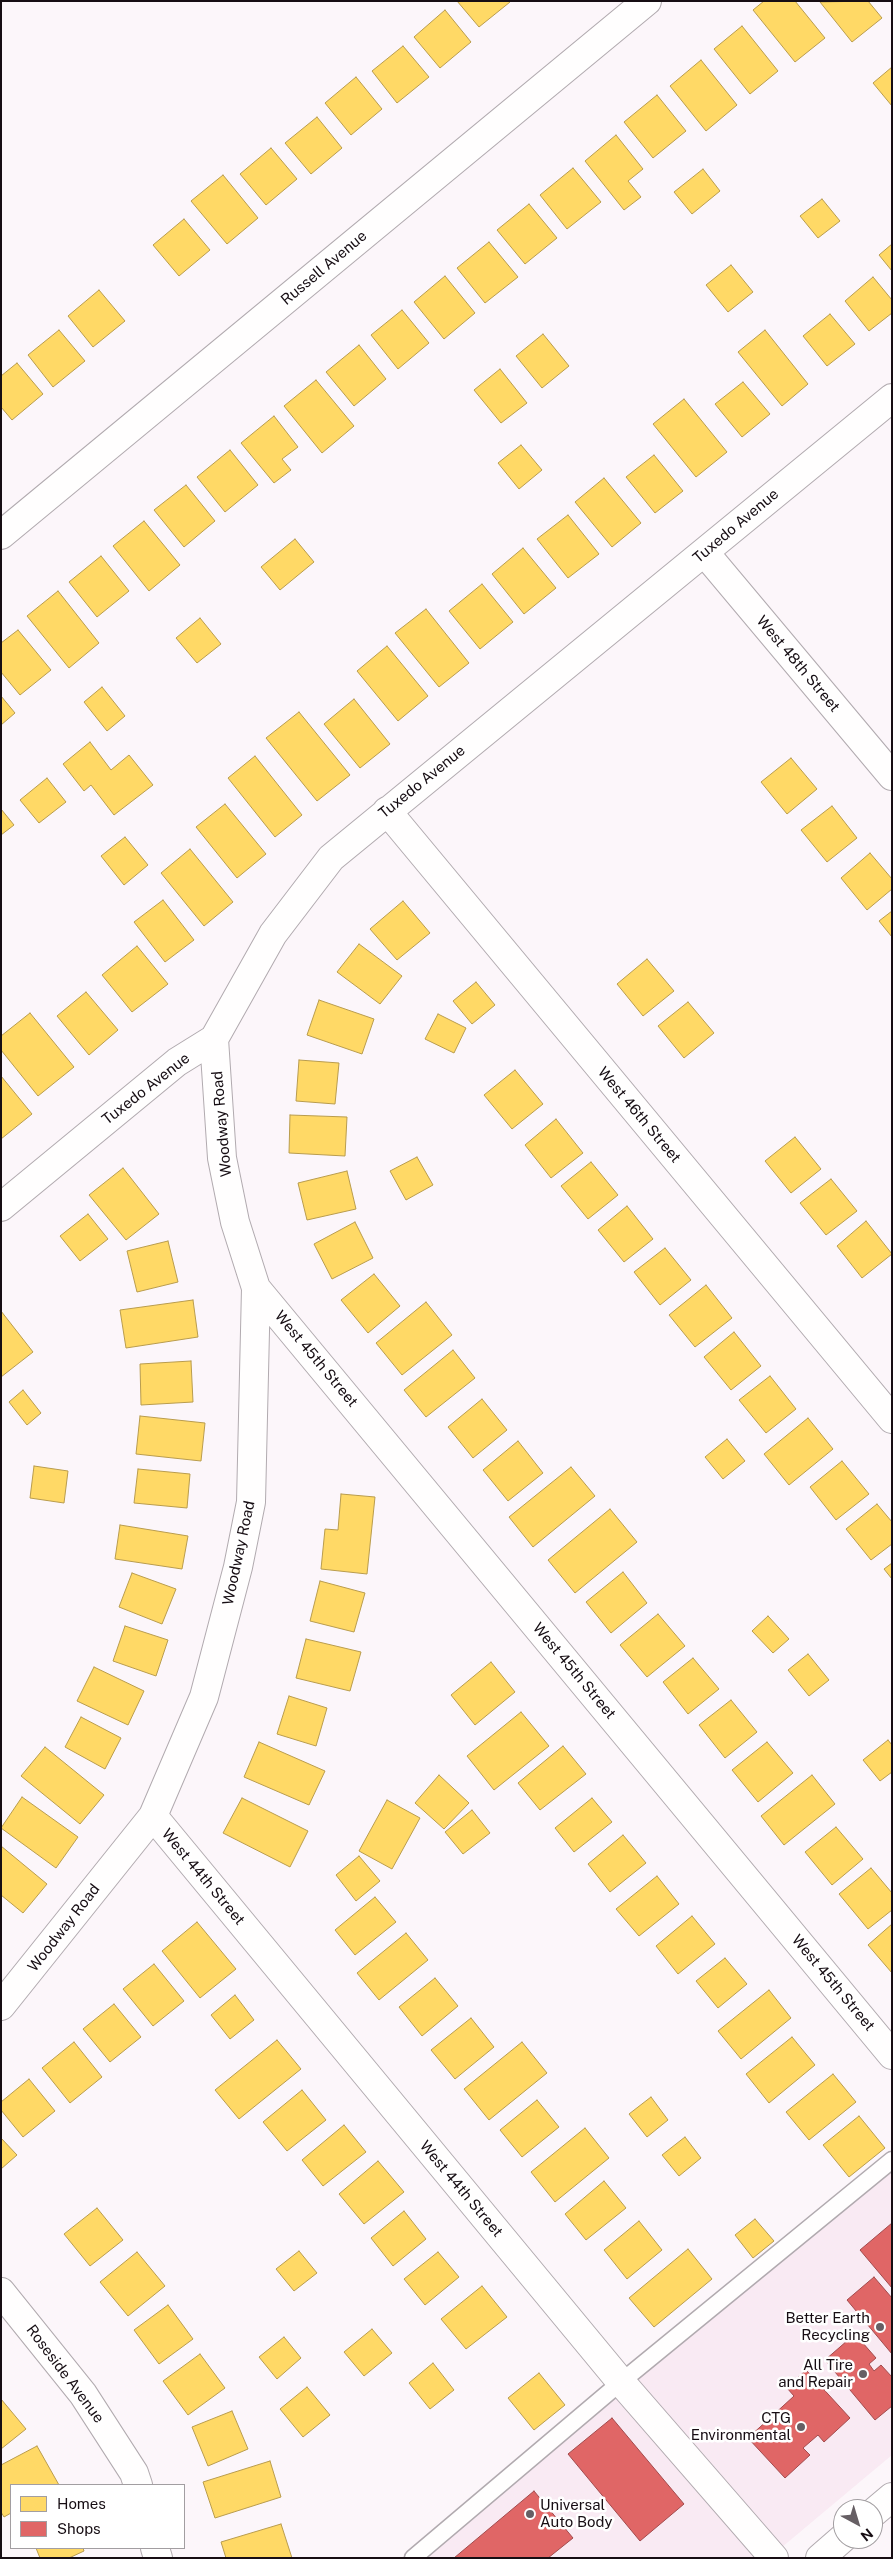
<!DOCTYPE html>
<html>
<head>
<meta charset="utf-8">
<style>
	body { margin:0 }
	#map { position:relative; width:893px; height:2559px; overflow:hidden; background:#fcf6fa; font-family:"Public Sans",sans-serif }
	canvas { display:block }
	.frame { position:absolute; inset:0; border:2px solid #160d13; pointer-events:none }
	.legend { position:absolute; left:10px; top:2484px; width:175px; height:65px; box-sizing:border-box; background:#fff; border:1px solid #a29ea1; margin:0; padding:6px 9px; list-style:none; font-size:15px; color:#160d13 }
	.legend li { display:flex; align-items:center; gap:10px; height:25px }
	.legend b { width:25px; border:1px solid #a29ea1 }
	.north { position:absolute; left:833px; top:2499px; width:50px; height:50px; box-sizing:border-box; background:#fff; border:1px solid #a29ea1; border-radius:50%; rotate:141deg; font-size:14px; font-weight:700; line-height:20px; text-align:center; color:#160d13 }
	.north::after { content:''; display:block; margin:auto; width:18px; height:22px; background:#665f64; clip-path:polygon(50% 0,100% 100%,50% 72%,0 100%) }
</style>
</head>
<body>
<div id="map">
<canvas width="893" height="2559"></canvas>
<div class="frame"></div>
<ul class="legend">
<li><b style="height:14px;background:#ffd966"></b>Homes</li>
<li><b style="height:14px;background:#e06666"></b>Shops</li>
</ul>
<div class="north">N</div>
</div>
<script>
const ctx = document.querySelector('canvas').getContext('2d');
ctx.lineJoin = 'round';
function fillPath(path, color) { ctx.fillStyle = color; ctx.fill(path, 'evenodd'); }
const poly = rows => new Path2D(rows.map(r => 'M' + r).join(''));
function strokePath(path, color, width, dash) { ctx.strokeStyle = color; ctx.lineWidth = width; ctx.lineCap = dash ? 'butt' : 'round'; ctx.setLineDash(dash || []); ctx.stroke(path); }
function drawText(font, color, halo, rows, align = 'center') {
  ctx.font = font + ' "Public Sans",sans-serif'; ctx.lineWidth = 5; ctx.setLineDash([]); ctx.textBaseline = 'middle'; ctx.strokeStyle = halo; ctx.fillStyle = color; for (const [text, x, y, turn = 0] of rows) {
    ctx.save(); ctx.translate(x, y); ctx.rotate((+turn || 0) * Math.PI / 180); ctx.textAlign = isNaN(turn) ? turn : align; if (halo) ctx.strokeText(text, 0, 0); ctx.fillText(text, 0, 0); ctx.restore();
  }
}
fillPath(poly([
	[892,2152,892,2455,769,2558,407,2558]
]), '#f9eaf3');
const homes = poly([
	[457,1,510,1,510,2,479,27,457,1],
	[764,1,795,1,825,38,795,62,753,10,764,1],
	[868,1,882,18,852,42,820,2,868,1],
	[445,10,471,42,440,68,414,37,445,10],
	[742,26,778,71,750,94,714,49,742,26],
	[403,46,429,77,397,103,372,71,403,46],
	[701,60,737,105,706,131,670,86,701,60],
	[892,67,892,106,873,83,892,67],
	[356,77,382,109,351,135,325,103,356,77],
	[657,95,686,131,653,158,624,122,657,95],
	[317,117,342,148,311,174,285,143,317,117],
	[616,135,643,169,628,181,641,197,624,210,585,161,616,135],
	[271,148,297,179,266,205,240,174,271,148],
	[573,168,601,202,567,229,540,195,573,168],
	[703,169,720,191,692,214,674,192,703,169],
	[223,175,258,218,227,244,191,201,223,175],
	[822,199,840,221,818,238,800,216,822,199],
	[529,204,557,238,525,264,497,230,529,204],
	[184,219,210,250,179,276,153,245,184,219],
	[489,242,518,277,485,303,457,268,489,242],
	[892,244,892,271,879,255,892,244],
	[731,265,753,292,728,312,706,285,731,265],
	[445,276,475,313,444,339,414,302,445,276],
	[873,277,892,300,892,313,869,331,845,301,873,277],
	[99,290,125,321,93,347,68,316,99,290],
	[402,310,429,343,398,369,371,335,402,310],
	[830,314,855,344,827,366,803,336,830,314],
	[59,330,85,361,53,387,28,355,59,330],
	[765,330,808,384,782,406,738,352,765,330],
	[543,334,569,366,542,388,516,356,543,334],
	[359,345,386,379,354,406,326,372,359,345],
	[17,363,43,394,12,420,1,407,1,376,17,363],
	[500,369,527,403,501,423,474,390,500,369],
	[316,380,354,426,322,453,284,406,316,380],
	[743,382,770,414,742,437,715,404,743,382],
	[684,399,727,452,696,477,653,424,684,399],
	[274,416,298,447,282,459,291,470,274,483,241,443,274,416],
	[521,445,542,470,519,489,498,463,521,445],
	[230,450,258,485,225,512,197,477,230,450],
	[654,455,683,491,655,513,626,477,654,455],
	[604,478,641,523,612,547,575,502,604,478],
	[186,485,215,521,184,547,154,510,186,485],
	[568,515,599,554,568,578,537,539,568,515],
	[144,521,180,565,149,591,113,546,144,521],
	[295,539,314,562,280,590,261,567,295,539],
	[523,548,556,588,524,614,492,574,523,548],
	[101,556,129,591,97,617,69,582,101,556],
	[482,584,513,622,480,649,449,611,482,584],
	[58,591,99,643,69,668,27,616,58,591],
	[426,609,469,663,439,687,395,633,426,609],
	[200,618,221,644,197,663,176,638,200,618],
	[18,630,51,670,20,695,1,672,1,643,18,630],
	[387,646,428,696,398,721,357,671,387,646],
	[102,687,125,716,107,731,84,702,102,687],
	[1,696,15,713,1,725,1,696],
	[354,699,390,744,360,768,324,724,354,699],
	[299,712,350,775,317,801,266,738,299,712],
	[90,742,111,770,129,755,153,785,114,815,91,785,84,791,63,764,90,742],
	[255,756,302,815,275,837,228,778,255,756],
	[791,758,817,789,787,814,761,782,791,758],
	[47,778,66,802,39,823,20,800,47,778],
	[225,804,266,854,237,878,196,827,225,804],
	[832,806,857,838,827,862,801,830,832,806],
	[1,809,14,825,1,835,1,809],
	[125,837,148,865,124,885,101,856,125,837],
	[190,849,233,902,204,926,161,873,190,849],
	[870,853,892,879,892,889,867,910,841,878,870,853],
	[163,900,194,940,165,962,134,922,163,900],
	[403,901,430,933,397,960,370,929,403,901],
	[892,911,892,937,879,921,892,911],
	[359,944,402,976,380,1004,337,972,359,944],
	[137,946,168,984,132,1012,102,975,137,946],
	[647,959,674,991,643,1016,617,984,647,959],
	[476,982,495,1005,472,1024,453,1001,476,982],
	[86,992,118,1030,89,1055,57,1016,86,992],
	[319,1000,374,1019,362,1054,307,1035,319,1000],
	[688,1002,714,1033,684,1058,658,1026,688,1002],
	[30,1013,74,1067,38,1096,1,1050,1,1036,30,1013],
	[438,1014,466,1028,454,1053,425,1039,438,1014],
	[299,1060,339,1063,335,1104,296,1101,299,1060],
	[515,1070,543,1104,512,1129,484,1095,515,1070],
	[1,1076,32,1114,1,1139,1,1076],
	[290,1115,347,1117,345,1156,289,1153,290,1115],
	[556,1119,583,1153,551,1178,525,1145,556,1119],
	[795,1137,821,1169,791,1193,765,1161,795,1137],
	[417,1157,433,1185,406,1200,390,1171,417,1157],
	[591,1162,618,1195,588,1219,561,1186,591,1162],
	[123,1168,159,1214,126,1240,89,1195,123,1168],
	[347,1171,356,1209,307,1220,298,1183,347,1171],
	[831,1179,857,1211,826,1235,800,1203,831,1179],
	[627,1206,653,1239,624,1262,598,1230,627,1206],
	[88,1214,108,1239,80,1261,60,1236,88,1214],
	[866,1221,892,1254,862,1278,837,1246,866,1221],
	[355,1222,373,1258,332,1279,314,1244,355,1222],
	[168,1241,178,1282,137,1292,127,1251,168,1241],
	[665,1248,691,1280,660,1305,634,1272,665,1248],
	[374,1274,400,1306,368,1333,341,1300,374,1274],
	[706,1285,732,1318,695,1347,669,1315,706,1285],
	[193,1300,198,1337,126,1348,120,1310,193,1300],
	[426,1302,452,1335,402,1375,376,1343,426,1302],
	[1,1311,33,1352,1,1377,1,1311],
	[734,1332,761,1366,731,1390,704,1357,734,1332],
	[453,1350,475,1378,426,1417,404,1390,453,1350],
	[191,1361,193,1402,141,1405,140,1364,191,1361],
	[770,1376,796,1409,766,1433,739,1400,770,1376],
	[23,1390,41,1413,27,1425,9,1402,23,1390],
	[482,1399,507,1430,473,1458,448,1427,482,1399],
	[140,1416,205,1423,201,1461,136,1454,140,1416],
	[808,1418,833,1449,789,1485,764,1454,808,1418],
	[727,1439,745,1461,723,1479,705,1457,727,1439],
	[518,1441,543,1473,508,1501,483,1470,518,1441],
	[842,1461,869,1494,836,1520,810,1487,842,1461],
	[34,1466,68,1471,64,1503,30,1498,34,1466],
	[571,1467,595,1496,533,1547,509,1517,571,1467],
	[138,1469,190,1474,187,1508,134,1503,138,1469],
	[341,1494,375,1497,367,1574,321,1569,325,1529,338,1530,341,1494],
	[877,1504,892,1522,892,1544,871,1560,846,1529,877,1504],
	[610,1509,637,1542,575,1593,548,1560,610,1509],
	[120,1525,188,1536,182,1569,115,1559,120,1525],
	[892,1563,892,1579,884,1569,892,1563],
	[623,1572,647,1603,611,1633,586,1602,623,1572],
	[132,1573,176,1589,162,1624,119,1607,132,1573],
	[320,1581,365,1593,354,1632,310,1621,320,1581],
	[658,1614,685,1646,647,1677,620,1645,658,1614],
	[768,1616,789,1639,773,1653,752,1631,768,1616],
	[125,1626,168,1640,156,1676,113,1661,125,1626],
	[306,1639,361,1652,350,1691,296,1678,306,1639],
	[808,1654,829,1680,809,1696,788,1670,808,1654],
	[693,1658,719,1689,688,1714,663,1682,693,1658],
	[491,1662,515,1692,475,1725,451,1695,491,1662],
	[94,1667,144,1691,128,1725,77,1701,94,1667],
	[289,1696,327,1708,316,1746,277,1734,289,1696],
	[731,1700,757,1732,725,1758,699,1725,731,1700],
	[521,1712,549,1746,494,1790,467,1756,521,1712],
	[81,1717,121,1738,105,1769,65,1747,81,1717],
	[888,1740,892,1745,892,1772,880,1781,863,1760,888,1740],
	[259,1742,325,1771,309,1805,244,1777,259,1742],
	[767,1742,793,1773,758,1802,732,1770,767,1742],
	[563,1746,586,1774,540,1810,518,1783,563,1746],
	[45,1747,104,1795,80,1824,21,1776,45,1747],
	[439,1775,469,1803,444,1829,415,1803,439,1775],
	[812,1775,835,1804,784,1845,761,1816,812,1775],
	[22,1797,78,1837,56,1868,1,1828,22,1797],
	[242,1798,308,1831,290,1867,223,1833,242,1798],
	[592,1798,612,1822,574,1852,555,1828,592,1798],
	[387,1800,420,1818,392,1869,359,1851,387,1800],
	[472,1810,490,1833,463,1854,445,1832,472,1810],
	[836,1827,863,1859,832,1885,805,1852,836,1827],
	[623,1835,646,1863,610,1892,588,1864,623,1835],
	[1,1846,47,1884,23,1913,1,1895,1,1846],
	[359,1856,380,1881,356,1901,336,1875,359,1856],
	[871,1868,892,1893,892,1910,868,1929,839,1894,871,1868],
	[657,1876,679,1904,639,1936,616,1909,657,1876],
	[375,1897,396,1922,355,1955,335,1930,375,1897],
	[692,1916,715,1944,678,1974,656,1946,692,1916],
	[197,1922,236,1969,200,1998,162,1951,197,1922],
	[892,1924,892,1973,868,1945,892,1924],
	[406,1933,428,1960,379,2000,357,1973,406,1933],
	[725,1958,747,1984,718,2008,696,1981,725,1958],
	[154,1964,184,2001,153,2026,123,1989,154,1964],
	[435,1978,458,2006,422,2036,399,2007,435,1978],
	[769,1990,791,2018,741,2059,718,2031,769,1990],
	[235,1995,254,2020,230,2039,211,2015,235,1995],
	[114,2004,141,2037,110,2062,83,2029,114,2004],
	[471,2018,494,2047,455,2079,431,2050,471,2018],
	[792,2037,815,2065,769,2103,746,2074,792,2037],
	[277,2040,301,2069,239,2119,215,2090,277,2040],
	[74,2042,102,2077,70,2103,42,2068,74,2042],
	[522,2042,547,2073,489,2120,464,2089,522,2042],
	[833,2074,856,2102,809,2140,786,2112,833,2074],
	[29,2079,55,2111,23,2137,1,2110,1,2102,29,2079],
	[302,2090,326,2120,287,2151,263,2122,302,2090],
	[651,2097,668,2120,647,2137,629,2114,651,2097],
	[537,2100,559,2127,522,2157,500,2130,537,2100],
	[859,2116,885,2148,849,2177,823,2145,859,2116],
	[344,2125,366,2152,323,2186,302,2160,344,2125],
	[585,2128,609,2158,555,2202,531,2172,585,2128],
	[685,2137,701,2158,679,2176,662,2155,685,2137],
	[1,2138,17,2155,1,2169,1,2138],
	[378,2161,404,2192,364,2224,339,2194,378,2161],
	[604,2181,626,2208,586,2240,565,2214,604,2181],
	[97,2208,123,2240,90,2266,64,2234,97,2208],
	[404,2211,426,2239,393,2266,371,2238,404,2211],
	[755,2219,774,2241,753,2258,735,2235,755,2219],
	[639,2221,662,2250,627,2279,604,2250,639,2221],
	[688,2249,712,2279,654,2327,629,2298,688,2249],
	[299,2251,317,2273,294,2291,276,2269,299,2251],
	[137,2252,165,2286,128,2316,100,2282,137,2252],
	[438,2252,459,2277,425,2305,404,2279,438,2252],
	[482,2286,507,2317,466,2349,441,2319,482,2286],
	[168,2305,193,2339,159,2364,134,2330,168,2305],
	[372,2329,392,2353,364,2376,344,2352,372,2329],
	[284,2337,301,2358,277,2379,259,2357,284,2337],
	[200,2354,225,2388,188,2415,163,2381,200,2354],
	[433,2363,454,2390,430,2409,409,2383,433,2363],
	[539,2373,565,2405,534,2430,508,2398,539,2373],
	[307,2387,330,2415,303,2437,280,2409,307,2387],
	[1,2399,26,2429,1,2449,1,2399],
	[232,2411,248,2449,208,2466,192,2427,232,2411],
	[37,2446,59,2485,11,2485,11,2513,4,2517,1,2512,1,2465,37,2446],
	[270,2461,281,2497,215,2518,203,2482,270,2461],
	[281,2524,292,2558,226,2558,221,2542,281,2524],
	[36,2548,83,2548,84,2551,69,2558,40,2558,36,2548]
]);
fillPath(homes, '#ffd966');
strokePath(homes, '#b99c4d', 1);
const shops = poly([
	[892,2223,892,2288,860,2250,892,2223],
	[874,2277,892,2298,892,2354,847,2300,874,2277],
	[855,2334,876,2358,869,2364,874,2371,881,2365,892,2377,892,2406,875,2420,825,2360,855,2334],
	[806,2370,850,2418,824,2442,818,2435,803,2448,810,2455,785,2478,748,2438,794,2396,787,2388,806,2370],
	[612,2418,684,2504,640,2541,568,2454,612,2418],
	[534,2491,573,2538,548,2558,454,2558,534,2491]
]);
fillPath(shops, '#e06666');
strokePath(shops, '#a34b4d', 1);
const lane = poly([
	[413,2558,621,2382,892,2160]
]);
const street = poly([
	[1,535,647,1],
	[705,553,892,776],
	[387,811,892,1419],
	[1,1207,177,1062,214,1039,273,934,331,858,892,398],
	[256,1288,892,2055],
	[153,1816,621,2382,774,2558],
	[1,2006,153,1816,204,1697,238,1567,251,1502,256,1288,235,1222,222,1158,214,1039],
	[1,2292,83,2394,134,2473,138,2485],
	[155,2548,158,2558]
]);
const primary = poly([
	[873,2513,892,2497],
	[820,2558,843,2538]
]);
strokePath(lane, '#b1aaaf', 19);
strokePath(street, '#b1aaaf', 30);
strokePath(primary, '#b1aaaf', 30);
strokePath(lane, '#fffefe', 16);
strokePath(street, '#fffefe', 28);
strokePath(primary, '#fffefe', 28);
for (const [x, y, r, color] of [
	[880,2327,5,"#665f64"],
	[863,2374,5,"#665f64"],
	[801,2427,5,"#665f64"],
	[530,2514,5,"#665f64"]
]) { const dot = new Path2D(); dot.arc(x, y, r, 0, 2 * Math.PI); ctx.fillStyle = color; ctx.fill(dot); strokePath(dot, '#fff', 2); }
drawText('15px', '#160d13', '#fff', [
	["Russell Avenue",324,268,-40],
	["Tuxedo Avenue",736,526,-40],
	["West 48th Street",798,664,50],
	["Tuxedo Avenue",422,782,-39],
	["Tuxedo Avenue",146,1089,-38],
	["West 46th Street",639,1115,50],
	["Woodway Road",222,1124,-95],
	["West 45th Street",316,1359,50],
	["Woodway Road",239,1553,-78],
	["West 45th Street",574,1671,50],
	["West 44th Street",203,1877,50],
	["Woodway Road",64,1928,-52],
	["West 45th Street",833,1983,50],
	["West 44th Street",461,2189,50],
	["Roseside Avenue",65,2374,53]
]);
drawText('15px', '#160d13', '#fff', [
	["Better Earth",870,2318],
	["Recycling",870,2335],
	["All Tire",853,2365],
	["and Repair",853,2382],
	["CTG",791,2418],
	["Environmental",791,2435],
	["Universal",540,2505,"left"],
	["Auto Body",540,2522,"left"]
], 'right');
</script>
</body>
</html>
